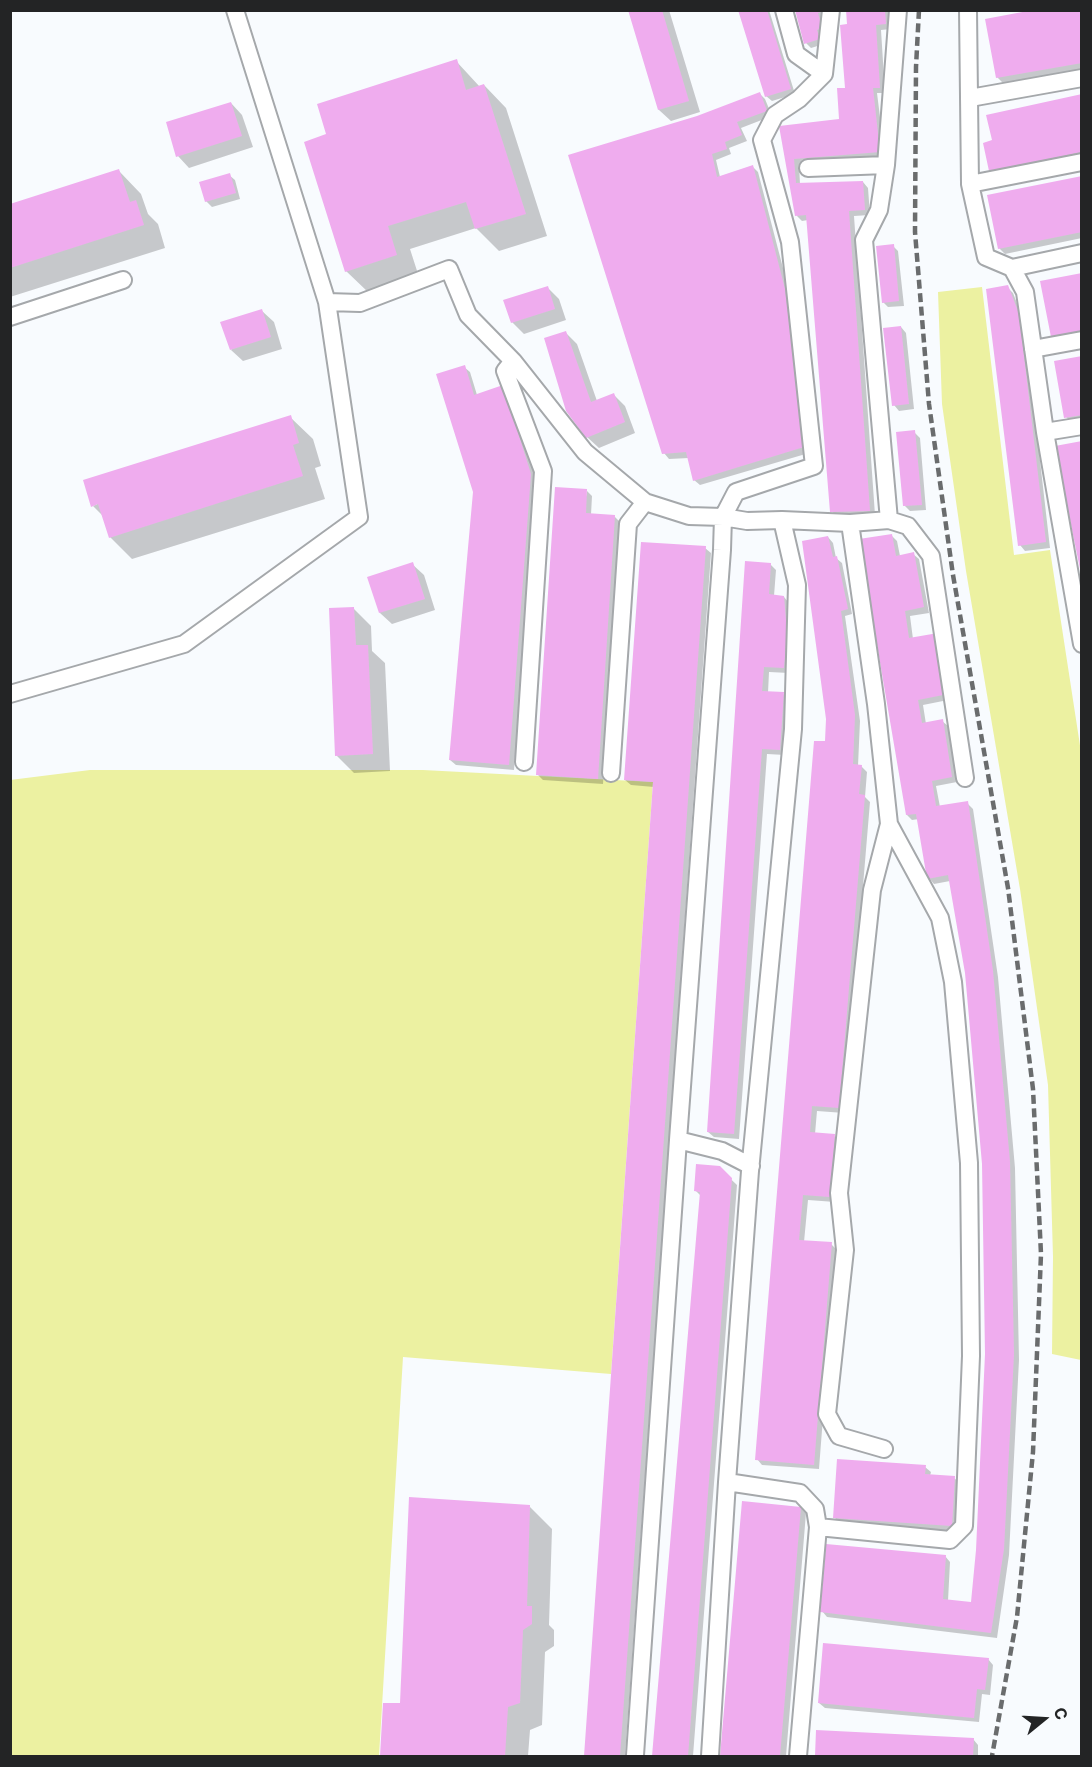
<!DOCTYPE html>
<html>
<head>
<meta charset="utf-8">
<style>
	body { margin:0 }
	#map { position:relative; width:1092px; height:1767px; overflow:hidden; background:#f8fbfe; font-family:Inter,sans-serif }
	canvas { display:block }
	.frame { position:absolute; inset:0; border:12px solid #232425; pointer-events:none }
	.north { position:absolute; left:1014px; top:1689px; width:60px; height:60px; -webkit-text-stroke:4px #f8fbfe; paint-order:stroke; rotate:72deg; font-size:16px; font-weight:700; line-height:24px; text-align:center; color:#232425 }
	.north::after { content:''; display:block; margin:auto; width:21px; height:27px; background:#232425; clip-path:polygon(50% 0,100% 100%,50% 72%,0 100%) }
</style>
</head>
<body>
<div id="map">
<canvas width="1092" height="1767"></canvas>
<div class="frame"></div>
<div class="north">С</div>
</div>
<script>
const ctx = document.querySelector('canvas').getContext('2d');
ctx.lineJoin = 'round';
function fillPath(path, color) { ctx.fillStyle = color; ctx.fill(path, 'evenodd'); }
const poly = rows => new Path2D(rows.map(r => 'M' + r).join(''));
function strokePath(path, color, width, dash) { ctx.strokeStyle = color; ctx.lineWidth = width; ctx.lineCap = dash ? 'butt' : 'round'; ctx.setLineDash(dash || []); ctx.stroke(path); }
fillPath(poly([
	[982,287,1014,555,1050,550,1081,752,1081,1360,1052,1354,1053,1257,1048,1085,1020,889,966,571,942,404,938,292],
	[90,770,423,770,653,782,611,1374,403,1357,379,1756,11,1756,10,780]
]), '#ecf1a1');
fillPath(poly([
	[629,10,669,10,700,112,671,121,659,110],
	[740,10,769,10,795,94,772,101,766,96],
	[796,10,824,10,824,44,811,48,806,43],
	[847,10,889,10,891,29,881,30,885,93,877,93,885,157,799,164,800,184,863,182,868,188,870,215,854,216,875,515,837,517,832,511,808,220,802,221,797,216,781,127,840,120,847,90],
	[1082,10,1082,69,1003,83,997,77],
	[456,61,480,87,484,85,506,108,547,236,499,251,476,228,410,249,419,277,369,293,346,271,328,135],
	[760,94,765,99,772,116,741,128,747,141,729,148,731,154,716,160,720,177,753,167,758,172,790,295,809,453,700,485,694,480,689,458,669,459,664,453,698,117],
	[1082,96,1082,158,996,176,991,170],
	[231,103,242,115,253,147,189,168,178,156],
	[119,171,141,194,148,214,158,224,165,248,10,297,10,205],
	[229,175,235,180,240,199,212,207,206,201],
	[1082,178,1082,238,1005,254,999,248],
	[893,246,898,251,904,306,888,307,883,302],
	[547,287,559,299,566,320,524,334,512,322],
	[1007,287,1013,293,1024,321,1050,548,1025,551,1020,545],
	[262,311,274,322,282,349,243,361,231,350],
	[901,327,906,333,914,409,899,411,894,405],
	[565,332,577,344,597,401,613,394,625,406,635,433,599,448,587,437],
	[1082,357,1082,421,1071,422,1066,417],
	[464,367,470,372,477,395,508,393,536,480,514,770,456,765,450,760,474,492],
	[290,417,313,439,321,466,315,468,325,499,132,559,110,537,104,517,93,506],
	[914,432,920,438,926,510,910,511,904,505],
	[587,491,592,496,591,515,614,516,620,522,603,784,543,780,538,775],
	[892,536,897,541,900,556,913,554,919,559,929,613,910,616,913,639,953,699,923,705,926,724,942,721,948,726,957,782,936,786,940,807,967,803,973,809,998,977,1015,1168,1019,1360,1009,1555,997,1638,827,1617,822,1611,945,1556,950,1562,948,1601,972,1604,977,1550,987,1354,984,1164,966,973,950,881,934,884,929,878,919,819,912,820,907,815],
	[828,537,833,543,836,558,842,563,852,614,845,616,860,721,858,766,861,766,867,772,865,797,870,802,844,1113,817,1111,815,1134,834,1136,840,1141,835,1202,808,1200,804,1242,831,1244,836,1249,819,1469,762,1465,757,1459,826,743],
	[705,548,711,553,625,1756,586,1756,654,787,631,785,625,780],
	[412,564,424,575,435,610,392,624,380,613,369,578],
	[770,564,776,570,774,596,784,597,789,603,789,673,769,672,768,693,783,694,789,699,785,755,767,754,739,1139,714,1137,708,1132],
	[354,609,371,626,372,651,385,663,390,771,354,773,337,756],
	[719,1168,737,1185,693,1756,654,1756,701,1196,695,1190],
	[925,1467,931,1472,930,1476,954,1478,960,1483,957,1531,840,1523,835,1518],
	[743,1503,801,1508,806,1513,786,1756,721,1756],
	[530,1507,552,1529,549,1625,554,1630,554,1646,545,1652,542,1725,530,1730,528,1756,382,1756,385,1704,401,1704],
	[988,1659,993,1665,990,1695,982,1694,979,1722,825,1708,819,1703],
	[818,1732,973,1739,978,1745,978,1756,817,1756]
]), '#0003');
fillPath(poly([
	[628,10,662,10,689,101,658,110],
	[738,10,767,10,791,89,765,97],
	[795,10,821,10,821,12,818,13,822,28,817,30,820,39,804,44],
	[846,10,885,10,886,24,876,25,880,88,873,88,880,152,794,159,796,183,863,181,865,210,849,211,870,511,830,512,806,215,795,216,779,126,839,119,837,88,845,88,840,25,847,24],
	[1033,10,1082,10,1082,63,996,78,985,19],
	[457,59,466,90,484,84,526,214,475,229,466,202,388,226,397,255,345,272,304,142,326,134,317,104],
	[760,92,767,111,737,122,742,135,725,142,727,149,712,154,717,177,753,165,785,289,804,447,693,481,686,452,662,454,568,155,697,116],
	[1082,94,1082,152,989,171,983,143,992,140,986,115],
	[231,102,242,136,176,157,166,122],
	[119,169,130,202,136,200,144,225,10,268,10,204],
	[230,173,236,193,205,202,199,182],
	[1082,176,1082,232,998,249,987,195],
	[894,244,899,301,882,303,876,246],
	[1082,273,1082,331,1051,337,1040,281],
	[1008,285,1019,314,1046,542,1018,546,986,289],
	[548,286,555,309,511,323,503,300],
	[262,309,271,337,230,350,220,322],
	[901,326,909,404,892,406,883,328],
	[566,331,591,402,614,393,625,422,586,438,566,411,544,338],
	[1082,356,1082,415,1064,418,1054,361],
	[465,365,474,395,503,385,531,474,509,765,449,760,473,492,436,374],
	[291,415,299,443,293,445,303,476,109,538,98,504,91,507,83,480],
	[915,430,922,505,903,506,896,432],
	[1082,441,1082,568,1080,569,1055,446],
	[555,487,587,489,586,513,615,515,598,779,536,775],
	[892,534,896,556,914,552,924,607,905,611,909,638,938,633,948,694,918,700,922,723,943,719,952,777,932,781,936,806,968,801,993,971,1010,1162,1014,1354,1004,1549,991,1633,820,1612,826,1544,946,1555,943,1599,971,1602,976,1550,985,1354,982,1164,965,973,948,875,927,879,916,814,906,815,859,539],
	[828,536,833,557,837,556,848,609,841,611,855,715,853,764,862,765,859,794,865,795,839,1108,812,1106,810,1132,835,1134,830,1197,803,1195,799,1240,832,1242,814,1465,755,1460,814,741,825,741,826,719,802,541],
	[641,542,706,546,620,1756,584,1756,653,782,624,780],
	[745,561,771,563,769,594,784,596,787,633,784,668,764,667,762,691,784,692,780,750,762,749,734,1134,707,1132],
	[413,562,425,599,379,613,367,577],
	[354,607,356,645,368,645,373,754,335,756,329,608],
	[696,1164,720,1166,732,1178,688,1756,652,1756,700,1192,694,1191],
	[837,1459,926,1465,925,1474,955,1476,952,1526,833,1518],
	[409,1497,530,1505,527,1606,532,1606,532,1624,523,1630,520,1703,508,1707,505,1756,380,1756,383,1703,400,1703],
	[742,1501,801,1507,780,1756,720,1756],
	[823,1643,989,1658,985,1690,977,1689,974,1718,818,1703],
	[816,1730,974,1738,973,1756,815,1756]
]), '#efacee');
const lane = poly([
	[784,10,796,54,824,74],
	[968,10,970,184,986,257,1012,268,1025,292,1045,432,1082,644],
	[970,98,1082,78],
	[808,168,886,165],
	[970,184,1082,162],
	[1012,268,1082,253],
	[327,302,360,303,449,269,468,315,513,361,585,452,645,502,689,516,723,517,747,521,782,520,797,585,793,729,750,1171,727,1482,710,1756],
	[10,317,123,280],
	[1033,349,1082,340],
	[513,361,505,371,543,471,524,762],
	[1045,432,1082,426],
	[782,520,850,523,889,520,864,240,879,210,886,165,898,10],
	[889,520,908,526,931,556,965,778],
	[10,694,184,644,359,517,327,302,235,10],
	[611,773,628,524,645,502],
	[678,1140,722,1151,751,1166],
	[884,1449,839,1436,827,1414,845,1250,839,1193,872,890,889,824],
	[727,1482,800,1493,815,1509,818,1527,798,1756],
	[818,1527,950,1540,964,1526,971,1356,969,1163,953,982,940,918,889,824,876,704,850,523],
	[635,1755,678,1140,722,550,723,517,736,492,814,466,790,242,762,140,775,115,799,99,824,74,831,10]
]);
strokePath(lane, '#a5a8ab', 20);
strokePath(lane, '#fff', 16);
strokePath(poly([
	[919,10,916,67,915,232,929,404,953,575,1008,888,1033,1089,1041,1254,1033,1452,1017,1617,992,1756]
]), '#6a6c6d', 4.5, [9, 4.5]);
</script>
</body>
</html>
